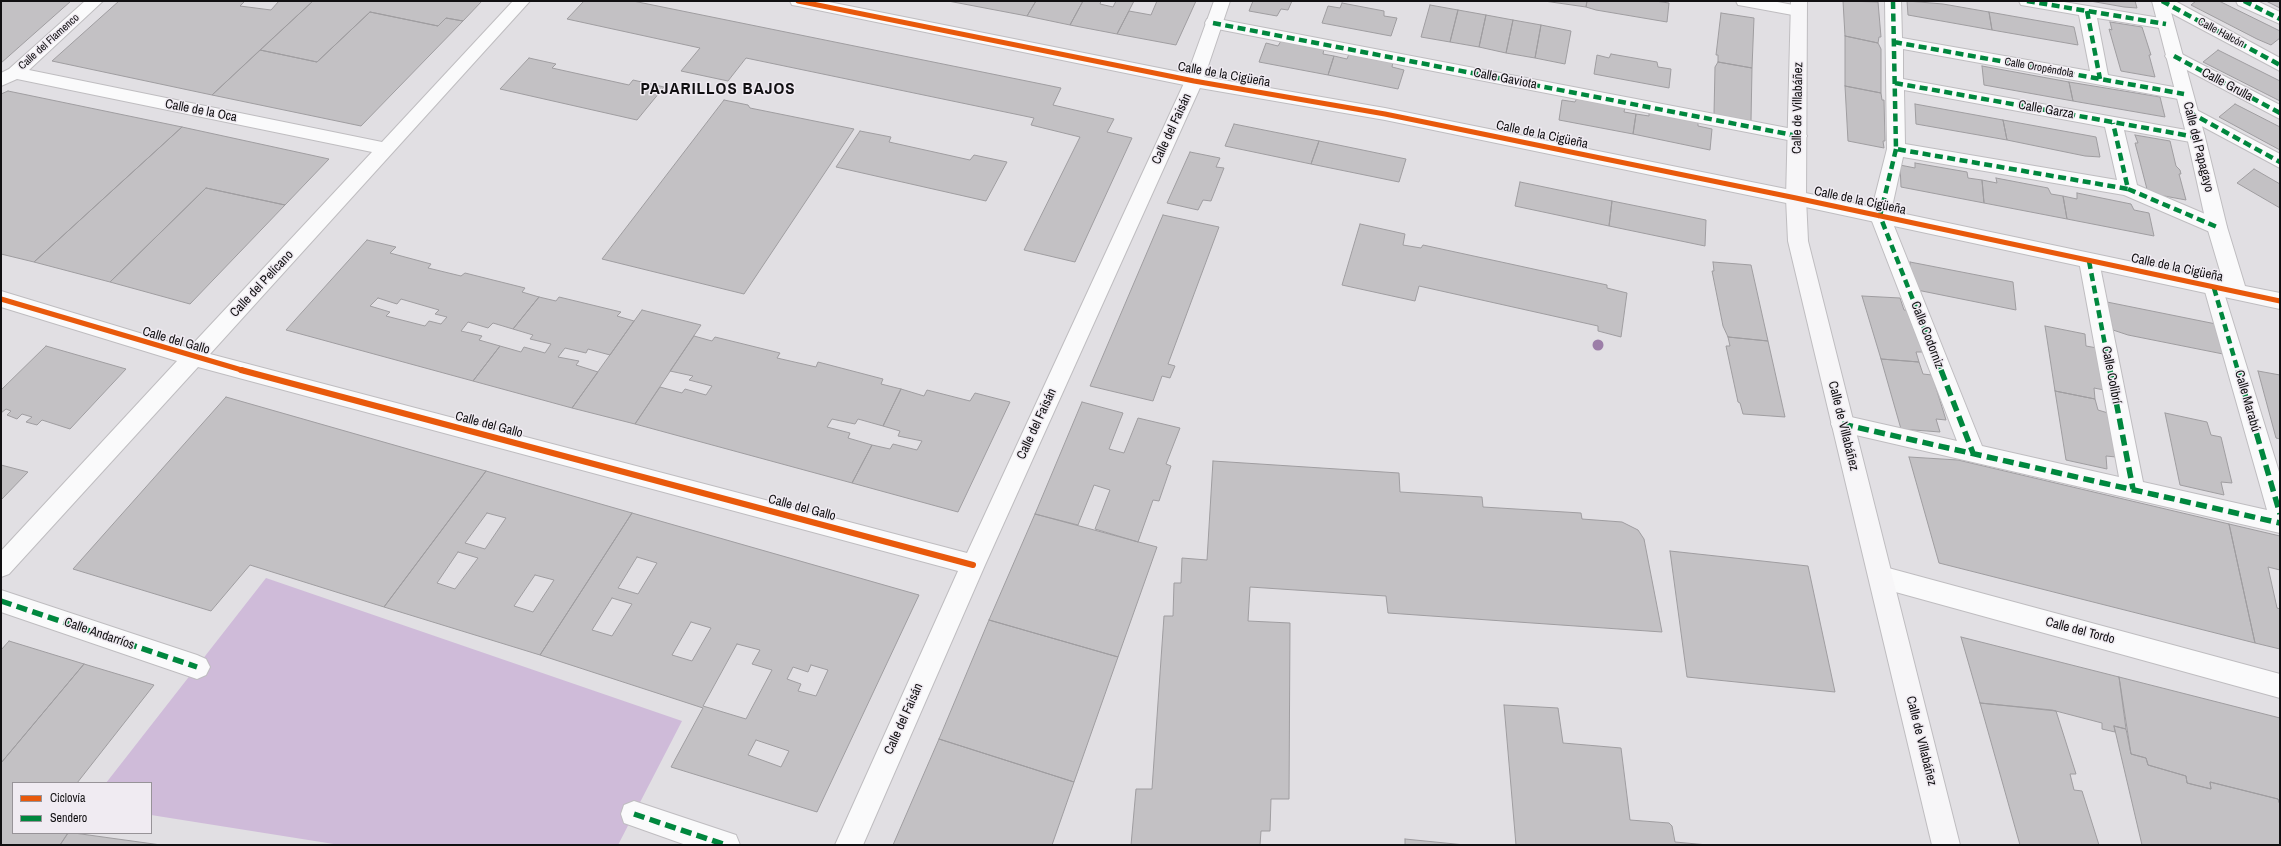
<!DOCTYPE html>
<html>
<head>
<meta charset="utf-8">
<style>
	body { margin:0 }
	#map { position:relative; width:2281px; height:846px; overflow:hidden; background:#e1dfe3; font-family:"Archivo Narrow",sans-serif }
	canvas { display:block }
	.frame { position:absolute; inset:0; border:2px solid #111012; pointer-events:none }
	.legend { position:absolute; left:12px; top:782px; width:140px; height:52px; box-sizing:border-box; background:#f0ebf2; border:1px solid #979398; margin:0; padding:5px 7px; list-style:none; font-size:12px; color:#111012 }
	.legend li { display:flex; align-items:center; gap:8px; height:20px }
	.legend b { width:20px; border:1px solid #979398 }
</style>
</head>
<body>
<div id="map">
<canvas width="2281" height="846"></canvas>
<div class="frame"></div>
<ul class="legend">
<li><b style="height:5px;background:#e8590c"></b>Ciclovía</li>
<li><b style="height:5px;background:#00873e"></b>Sendero</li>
</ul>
</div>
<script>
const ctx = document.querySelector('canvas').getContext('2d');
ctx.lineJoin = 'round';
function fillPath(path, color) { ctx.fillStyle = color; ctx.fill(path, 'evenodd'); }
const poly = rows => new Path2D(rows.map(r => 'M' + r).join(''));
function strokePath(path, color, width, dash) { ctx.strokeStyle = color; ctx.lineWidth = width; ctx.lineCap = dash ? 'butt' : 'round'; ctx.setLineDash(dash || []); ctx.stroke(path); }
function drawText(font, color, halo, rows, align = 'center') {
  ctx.font = font + ' "Archivo Narrow",sans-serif'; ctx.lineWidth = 3; ctx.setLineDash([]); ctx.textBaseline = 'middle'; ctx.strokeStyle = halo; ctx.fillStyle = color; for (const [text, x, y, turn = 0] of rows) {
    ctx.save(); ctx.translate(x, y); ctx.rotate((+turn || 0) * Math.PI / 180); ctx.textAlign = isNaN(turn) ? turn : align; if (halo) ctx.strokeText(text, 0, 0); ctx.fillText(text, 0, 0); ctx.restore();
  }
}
fillPath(poly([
	[266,578,682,721,618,845,340,845,151,815,151,783,106,783]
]), '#cfbbd9');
const building = poly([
	[1,1,71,1,1,63,1,1],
	[119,1,245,1,240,6,271,10,279,1,313,1,212,95,52,61,119,1],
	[313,1,482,1,463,21,446,18,438,26,370,12,317,62,260,50,313,1],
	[584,1,633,1,1061,88,1053,105,1114,119,1107,132,1132,138,1075,262,1024,250,1080,137,1031,125,1034,118,746,58,728,81,681,71,700,48,567,19,584,1],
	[948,1,1036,1,1027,16,948,1],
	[1036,1,1083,1,1070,25,1027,16,1036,1],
	[1083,1,1101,1,1100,4,1113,7,1116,1,1134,1,1117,34,1070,25,1083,1],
	[1157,1,1196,1,1176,45,1117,34,1129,11,1151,15,1157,1],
	[1253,1,1292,1,1288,10,1281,9,1277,16,1249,11,1253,1],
	[1544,1,1587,1,1586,7,1544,1],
	[1587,1,1655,1,1669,3,1667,22,1596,10,1586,7,1587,1],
	[1843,1,1878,2,1881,37,1879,37,1878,43,1845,36,1843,1],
	[1907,1,1943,4,1989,12,1992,30,1908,15,1907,1],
	[2090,1,2135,1,2137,8,2124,7,2090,1],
	[2196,1,2219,1,2280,31,2280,38,2271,45,2257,39,2191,5,2196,1],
	[2266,1,2280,1,2280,8,2266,1],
	[1342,3,1384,11,1384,16,1397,18,1391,36,1322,23,1328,6,1340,8,1342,3],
	[1430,5,1458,10,1450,42,1421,37,1430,5],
	[1458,10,1486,15,1479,47,1450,42,1458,10],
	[370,12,438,26,446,18,463,21,361,126,212,95,260,50,317,62,370,12],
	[1989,12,2074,27,2078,45,1992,30,1989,12],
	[1721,13,1754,18,1752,68,1718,62,1718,55,1716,55,1721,13],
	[1486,15,1513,20,1506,53,1479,47,1486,15],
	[1513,20,1541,25,1535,58,1506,53,1513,20],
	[2110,22,2142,27,2151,55,2149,55,2155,77,2121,71,2109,29,2112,30,2110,22],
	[1541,25,1571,31,1565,64,1535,58,1541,25],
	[1845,36,1878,43,1881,49,1881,93,1845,86,1845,36],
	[1281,41,1324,49,1323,54,1334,56,1328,75,1259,62,1266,43,1278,46,1281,41],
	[2218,50,2280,81,2280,101,2203,62,2218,50],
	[1349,54,1393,62,1392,67,1404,70,1398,89,1328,75,1334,56,1347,59,1349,54],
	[1611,54,1657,62,1658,67,1671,69,1669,88,1594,74,1597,55,1609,58,1611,54],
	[529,58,556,64,552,68,629,85,633,80,664,87,637,120,500,89,529,58],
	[1718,62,1752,68,1751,121,1714,114,1715,67,1718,62],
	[1982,66,2069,82,2073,101,1984,85,1982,66],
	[2069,82,2160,97,2165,117,2073,101,2069,82],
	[1845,86,1881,93,1882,100,1884,100,1885,141,1883,141,1884,148,1848,141,1845,86],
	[8,91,182,127,34,262,1,254,1,94,8,91],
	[1577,98,1625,107,1624,112,1636,114,1633,134,1559,120,1562,100,1575,102,1577,98],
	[724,100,748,105,750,108,854,129,744,294,602,259,724,100],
	[1915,104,2003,120,2007,140,1916,124,1915,104],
	[2235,104,2280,127,2280,150,2219,117,2235,104],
	[1649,112,1698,121,1698,126,1712,129,1710,150,1633,134,1636,114,1649,116,1649,112],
	[2003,120,2096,137,2100,157,2085,156,2007,140,2003,120],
	[1234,124,1319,141,1311,164,1225,146,1234,124],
	[182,127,329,159,285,205,206,188,110,282,34,262,182,127],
	[860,131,891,137,889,142,970,160,974,155,1007,162,986,201,836,167,860,131],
	[2135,135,2170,141,2176,166,2180,170,2181,174,2179,174,2186,200,2148,193,2135,143,2138,143,2135,135],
	[1319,141,1406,159,1399,182,1311,164,1319,141],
	[1190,152,1220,158,1216,167,1224,168,1211,201,1203,200,1198,210,1167,203,1190,152],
	[1915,163,1967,172,1968,178,1982,180,1984,203,1901,187,1900,165,1915,168,1915,163],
	[2254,169,2280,184,2280,208,2237,183,2254,169],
	[1996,178,2048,188,2051,194,2063,196,2067,219,1984,203,1982,180,1997,183,1996,178],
	[1520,182,1612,201,1609,226,1515,206,1520,182],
	[206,188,285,205,190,304,110,282,206,188],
	[2077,193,2131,204,2134,210,2149,213,2154,236,2067,219,2063,196,2077,199,2077,193],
	[1612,201,1706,220,1705,246,1609,226,1612,201],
	[1163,215,1219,227,1168,364,1175,366,1170,378,1162,376,1153,401,1090,386,1163,215],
	[1360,224,1405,234,1403,245,1421,248,1423,245,1607,285,1607,288,1627,293,1621,337,1598,331,1598,326,1419,286,1415,301,1342,285,1360,224],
	[367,240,396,247,390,253,431,264,428,268,461,276,465,273,525,288,522,292,539,297,513,329,493,323,488,328,468,322,461,331,482,336,479,340,500,346,473,381,286,330,367,240],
	[378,298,397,304,401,299,439,310,435,314,447,317,441,324,429,321,425,326,386,316,390,312,370,306,378,298],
	[1713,262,1751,265,1768,341,1728,337,1723,326,1712,271,1714,271,1713,262],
	[1910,262,2013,282,2016,310,1912,289,1910,262],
	[1862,296,1900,298,1904,310,1912,311,1925,352,1916,352,1919,362,1881,359,1862,296],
	[539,297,556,301,559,297,621,312,617,316,634,321,610,355,588,349,586,353,565,348,558,357,579,361,576,365,598,372,572,408,473,381,500,346,521,352,524,347,545,353,551,344,530,339,533,335,513,329,539,297],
	[2107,302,2216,324,2223,354,2128,335,2113,330,2107,302],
	[642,310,701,325,635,424,572,408,642,310],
	[2045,326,2085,334,2086,346,2097,348,2104,390,2094,388,2095,399,2055,391,2045,326],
	[694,336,712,341,715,337,780,353,777,358,816,367,818,362,883,379,881,384,901,389,883,426,858,419,855,424,832,419,827,427,850,433,848,438,872,445,852,483,635,424,660,387,682,393,685,389,706,395,712,386,689,380,693,376,670,371,694,336],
	[1728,337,1768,341,1785,417,1743,414,1740,403,1738,402,1726,346,1730,346,1728,337],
	[46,346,126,369,70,429,42,420,37,425,26,422,32,417,22,414,17,419,7,415,11,411,6,409,1,413,1,390,46,346],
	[1881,359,1919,362,1923,374,1932,375,1946,420,1936,419,1940,432,1901,429,1881,359],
	[2258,371,2280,375,2280,439,2276,438,2258,371],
	[901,389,924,396,927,390,970,401,975,393,1010,402,958,512,852,483,872,445,890,449,893,444,917,450,922,441,898,436,900,431,883,426,901,389],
	[2055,391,2095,399,2098,410,2108,413,2116,457,2106,456,2107,469,2066,460,2055,391],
	[226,397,422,453,486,471,384,607,250,565,211,611,73,569,226,397],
	[1082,402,1123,413,1109,449,1124,453,1138,418,1180,428,1166,464,1171,466,1159,501,1153,500,1138,542,1095,529,1110,490,1094,485,1078,525,1035,514,1082,402],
	[2165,413,2207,422,2211,435,2221,437,2232,483,2221,482,2224,495,2180,485,2165,413],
	[1909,457,1958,460,2229,524,2255,643,1939,563,1909,457],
	[1213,461,1399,473,1400,492,1482,497,1483,507,1581,513,1582,519,1622,522,1638,530,1644,539,1662,632,1388,613,1386,596,1250,587,1248,621,1290,623,1289,799,1271,799,1270,831,1261,831,1260,845,1131,845,1136,789,1152,789,1164,616,1173,616,1174,583,1181,583,1182,558,1207,560,1213,461],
	[1,465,28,472,1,500,1,465],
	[486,471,632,513,540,655,384,607,486,471],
	[487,513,506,518,485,549,465,543,487,513],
	[458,552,478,558,455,589,437,583,458,552],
	[535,575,554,580,533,612,514,606,535,575],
	[632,513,919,595,817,812,671,767,703,708,540,655,632,513],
	[637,557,657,563,638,594,618,588,637,557],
	[612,598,632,604,612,636,592,630,612,598],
	[691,622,711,628,692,661,672,655,691,622],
	[737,644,760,650,752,664,772,670,746,719,703,706,737,644],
	[811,665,828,670,816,696,798,691,801,684,787,679,793,667,808,672,811,665],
	[756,740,789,751,781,767,748,755,756,740],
	[1035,514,1157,547,1118,657,989,620,1035,514],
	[2229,524,2280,536,2280,570,2268,567,2277,608,2280,609,2280,649,2255,643,2229,524],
	[1670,551,1808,566,1835,692,1687,677,1670,551],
	[989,620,1118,657,1074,782,939,739,989,620],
	[1961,637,2119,677,2126,729,2114,726,2115,732,2102,729,2102,723,2052,710,1980,703,1961,637],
	[9,641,84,664,1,763,1,650,9,641],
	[84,664,154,685,77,783,13,783,13,833,68,833,60,845,1,845,1,763,84,664],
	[2119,677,2280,718,2280,805,2278,799,2210,782,2211,789,2187,783,2186,776,2148,765,2146,758,2131,754,2119,677],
	[1980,703,2056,711,2076,774,2070,774,2074,790,2082,791,2099,845,2020,845,1980,703],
	[1504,705,1558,708,1563,743,1621,748,1630,820,1669,823,1672,826,1675,842,1708,845,1516,845,1504,705],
	[2114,726,2126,729,2131,754,2146,758,2148,765,2186,776,2187,783,2211,789,2210,782,2278,799,2280,805,2280,845,2142,845,2114,726],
	[939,739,1074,782,1052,845,893,845,939,739],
	[68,833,74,833,161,845,60,845,68,833],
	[1405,839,1465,845,1405,845,1405,839]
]);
fillPath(building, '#c3c1c4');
strokePath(building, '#9f9da0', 1);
const pedestrian = poly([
	[1885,1,1901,1,1902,38,2090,71,2079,15,2027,6,2021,5,2019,1,2058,1,2172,20,2174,24,2172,28,2166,29,2097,18,2108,75,2190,90,2193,94,2190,98,2184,100,1903,49,1903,79,2203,133,2205,137,2203,141,2196,143,2124,130,2137,185,2224,222,2227,227,2224,232,2217,234,2210,232,2124,195,1903,157,1890,216,1982,446,2119,477,2079,261,2082,256,2089,254,2096,256,2099,261,2143,482,2267,510,2204,288,2207,283,2214,280,2221,283,2280,475,2280,533,1834,430,1831,424,1834,418,1842,415,1957,441,1870,216,1887,149,1885,1],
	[1904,90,2105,127,2117,180,1905,144,1904,90],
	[2154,1,2175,1,2280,58,2280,71,2156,5,2154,1],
	[2236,1,2257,1,2280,12,2280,24,2238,5,2236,1],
	[1213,18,1798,130,1804,132,1807,136,1804,140,1798,142,1207,27,1205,23,1207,19,1213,18],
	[2174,50,2280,105,2280,119,2168,60,2165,56,2168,52,2174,50],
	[2189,106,2280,154,2280,168,2183,116,2180,112,2183,108,2189,106],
	[1,590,197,655,206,659,210,667,206,675,197,679,1,612,1,590],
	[634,801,736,835,740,845,686,845,624,823,621,814,624,805,634,801]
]);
const minor = poly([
	[85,1,103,1,29,70,382,142,513,1,530,1,210,354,967,553,1185,81,1214,1,1230,1,1203,81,985,565,863,845,835,845,958,571,198,367,9,574,1,577,1,551,177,361,1,307,1,291,189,348,372,152,17,79,1,86,1,73,9,69,85,1],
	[1736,1,1772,1,1804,7,1806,11,1804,15,1798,16,1744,6,1738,5,1736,1],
	[2152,1,2168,1,2205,137,2227,227,2245,286,2280,293,2280,309,1796,205,1789,203,1786,198,1789,193,1796,191,2223,281,2207,227,2187,137,2152,1],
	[1881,566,2280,674,2280,698,1881,588,1873,584,1869,577,1873,570,1881,566]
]);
const tertiary = poly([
	[790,1,824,1,1194,75,1385,108,1796,191,1803,193,1806,198,1803,203,1796,205,1385,120,1194,87,798,6,792,5,790,1]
]);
const secondary = poly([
	[1791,1,1807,1,1806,198,1808,241,1960,845,1932,845,1788,241,1786,198,1791,1]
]);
strokePath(pedestrian, '#bfbdc0', 2);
strokePath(minor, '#bfbdc0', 2);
strokePath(tertiary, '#bfbdc0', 2);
strokePath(secondary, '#bfbdc0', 2);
fillPath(pedestrian, '#fafafb');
fillPath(minor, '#fafafb');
fillPath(tertiary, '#fafafb');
fillPath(secondary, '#f7f6f8');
strokePath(poly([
	[1893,1,1896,149,2128,189,2113,123],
	[2027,1,2166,24],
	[2162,1,2280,65],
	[2244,1,2280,19],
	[2087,11,2100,79],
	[1213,23,1798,136],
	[1894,42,2184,94],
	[2174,56,2280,113],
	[1895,83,2196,137],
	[2189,112,2280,162],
	[1896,149,1880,216,1941,371],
	[2128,189,2217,227],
	[2089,261,2110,371],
	[2214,288,2238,371]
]), '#00873e', 4.5, [8, 4.5]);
strokePath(poly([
	[1941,370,1973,453],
	[2110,370,2133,489],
	[2238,370,2280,514],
	[1842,424,2280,523],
	[1,601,197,667],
	[634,814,726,845]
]), '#00873e', 5.5, [11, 5.5]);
strokePath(poly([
	[798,1,1194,81,1385,114,1796,198,2280,301],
	[1,299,245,371]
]), '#e8590c', 5);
strokePath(poly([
	[241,370,973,565]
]), '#e8590c', 6);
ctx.fillStyle = '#9c7ea8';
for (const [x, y] of [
	[1598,345]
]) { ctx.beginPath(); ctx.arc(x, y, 5.5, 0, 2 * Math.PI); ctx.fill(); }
drawText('11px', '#111012', '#f0ebf2', [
	["Calle Halcón",2221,33,28],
	["Calle del Flamenco",49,42,-42],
	["Calle Oropéndola",2039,68,10]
]);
drawText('13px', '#111012', '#f0ebf2', [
	["Calle de la Cigüeña",1224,75,10],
	["Calle Gaviota",1505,79,11],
	["Calle Grulla",2227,85,28],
	["Calle de Villabáñez",1798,108,-89],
	["Calle Garza",2046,110,10],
	["Calle de la Oca",201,111,11],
	["Calle del Faisán",1172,129,-65],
	["Calle de la Cigüeña",1542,135,12],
	["Calle del Papagayo",2198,147,76],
	["Calle de la Cigüeña",1860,201,12],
	["Calle de la Cigüeña",2177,268,12],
	["Calle del Pelícano",262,284,-47],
	["Calle Codorniz",1927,335,69],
	["Calle del Gallo",176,341,16],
	["Calle Colibrí",2111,375,79],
	["Calle Marabú",2247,401,74],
	["Calle del Faisán",1037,424,-65],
	["Calle del Gallo",489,425,15],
	["Calle de Villabáñez",1843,426,76],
	["Calle del Gallo",802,508,15],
	["Calle del Tordo",2080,631,15],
	["Calle Andarríos",99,634,19],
	["Calle del Faisán",904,719,-66],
	["Calle de Villabáñez",1921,741,76]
]);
ctx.letterSpacing = '1px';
drawText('bold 17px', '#111012', '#f0ebf2', [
	["PAJARILLOS BAJOS",718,89]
]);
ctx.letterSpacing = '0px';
</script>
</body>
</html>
